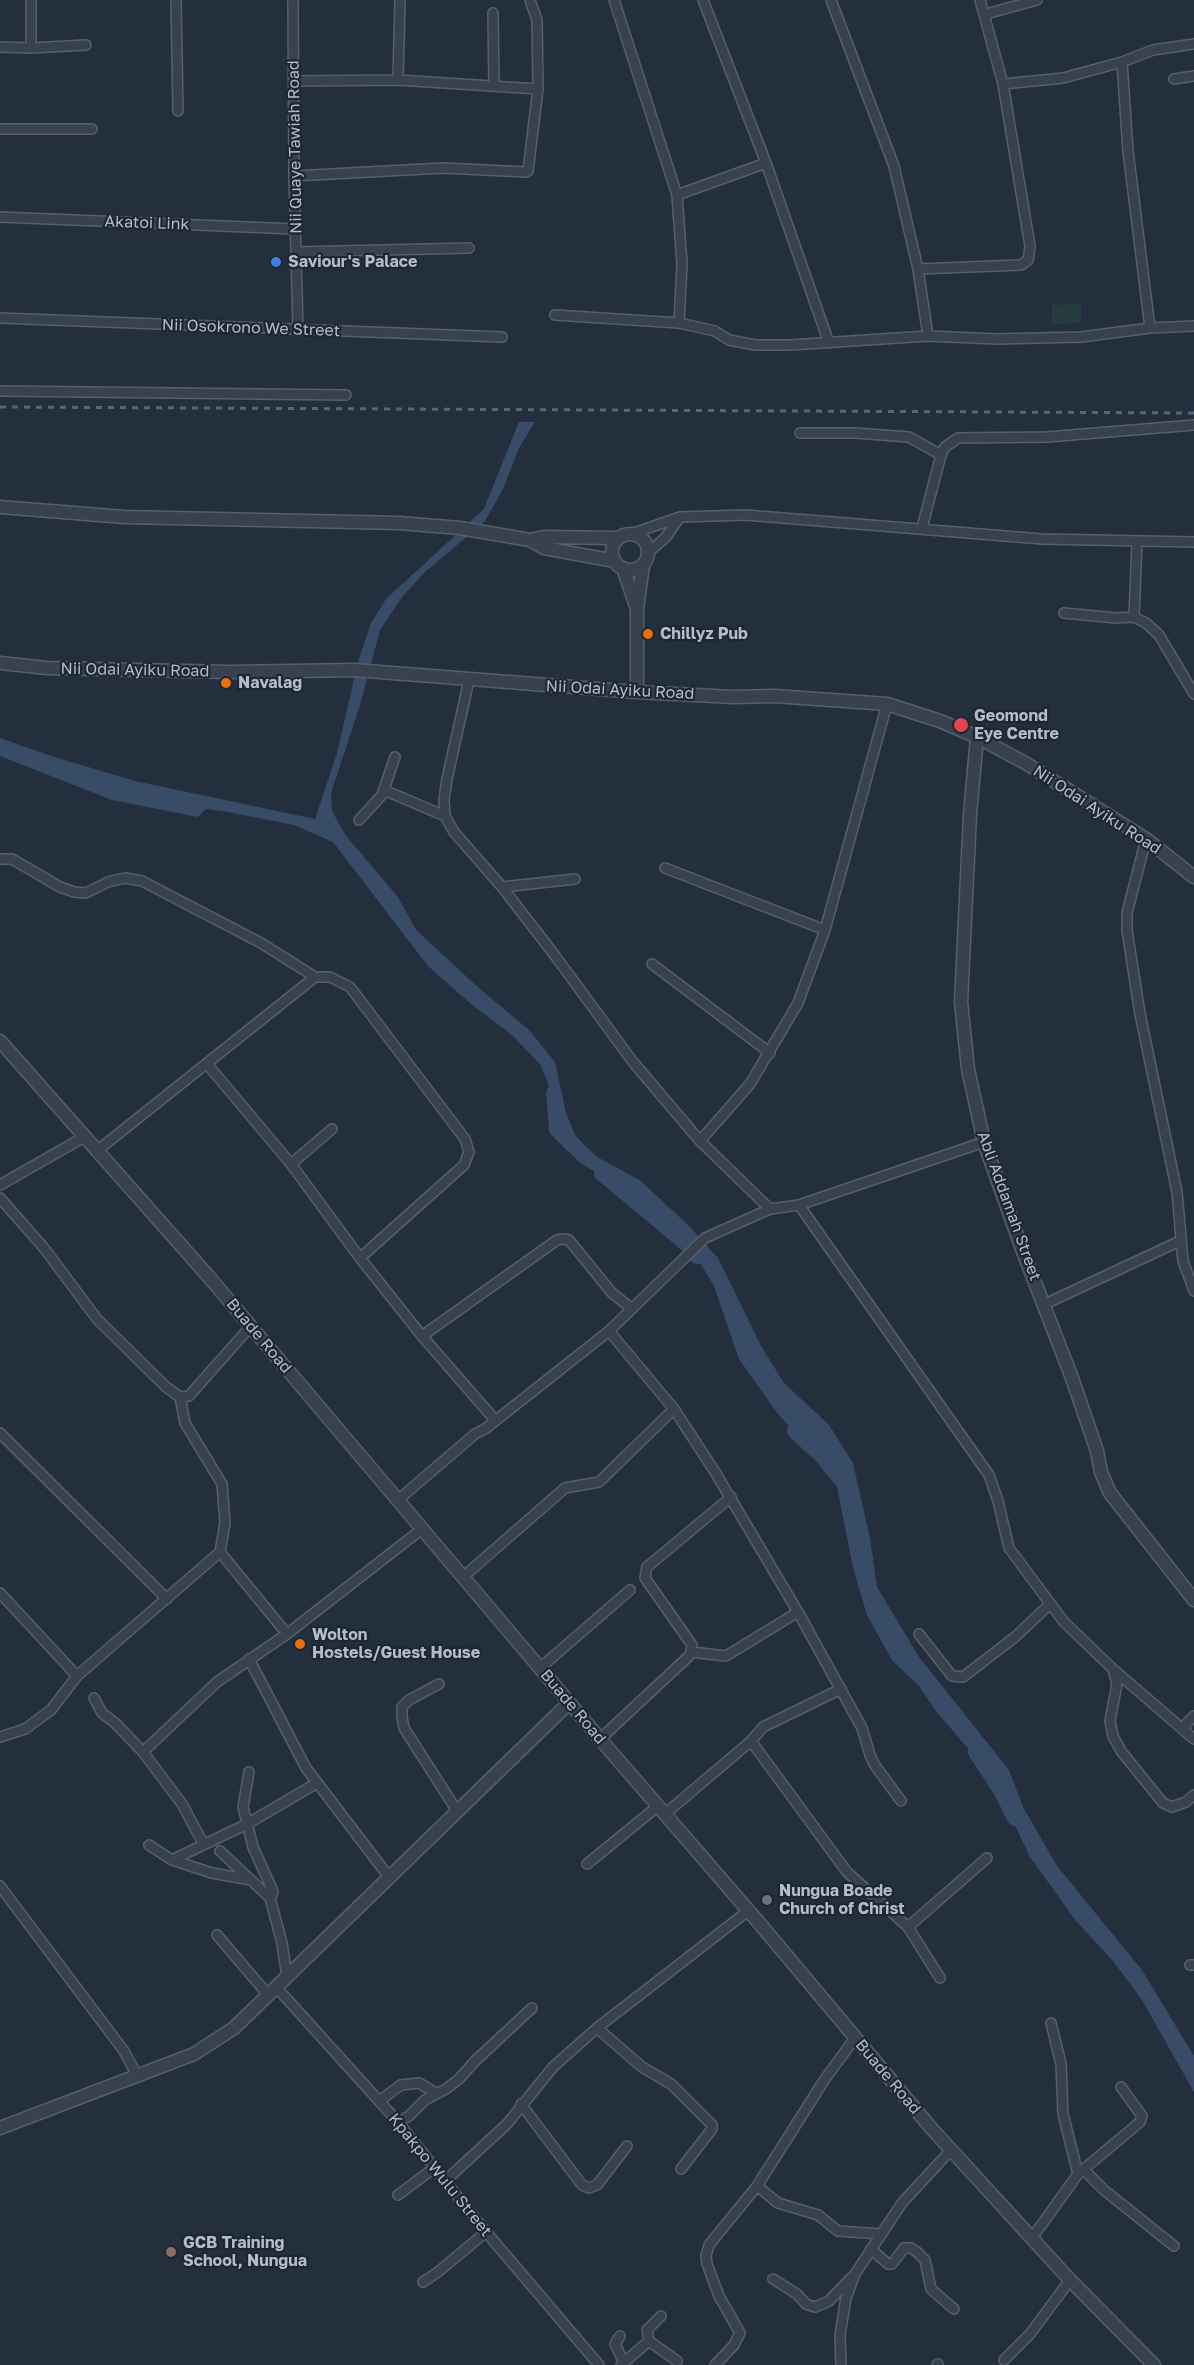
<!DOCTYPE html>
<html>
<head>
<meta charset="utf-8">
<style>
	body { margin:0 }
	canvas { display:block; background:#242f3e }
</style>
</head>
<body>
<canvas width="1194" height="2365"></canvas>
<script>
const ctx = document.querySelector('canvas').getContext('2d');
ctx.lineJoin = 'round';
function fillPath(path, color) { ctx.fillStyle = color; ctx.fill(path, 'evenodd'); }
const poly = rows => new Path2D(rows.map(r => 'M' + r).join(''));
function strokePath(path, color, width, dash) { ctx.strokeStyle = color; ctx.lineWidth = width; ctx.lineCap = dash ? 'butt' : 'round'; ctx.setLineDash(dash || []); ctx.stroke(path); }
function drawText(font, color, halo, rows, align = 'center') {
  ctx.font = font + ' "Golos Text",sans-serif'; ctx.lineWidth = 4.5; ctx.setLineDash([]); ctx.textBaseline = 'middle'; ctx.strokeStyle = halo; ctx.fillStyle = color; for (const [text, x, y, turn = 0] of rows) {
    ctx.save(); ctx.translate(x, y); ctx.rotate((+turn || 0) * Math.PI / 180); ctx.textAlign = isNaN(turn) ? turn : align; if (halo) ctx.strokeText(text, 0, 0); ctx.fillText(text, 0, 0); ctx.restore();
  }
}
fillPath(poly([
	[1081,304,1081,323,1052,324,1052,305]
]), '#263c3f');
fillPath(poly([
	[519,422,535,422,519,448,503,489,485,521,424,573,402,597,380,630,360,705,331,793,332,811,346,836,398,897,416,930,481,990,529,1030,555,1062,566,1113,576,1137,597,1157,641,1181,690,1227,718,1258,761,1346,784,1383,829,1425,853,1463,870,1538,877,1587,919,1657,1009,1770,1023,1807,1057,1866,1142,1970,1194,2056,1194,2092,1142,2000,1113,1961,1076,1921,1030,1857,1011,1817,998,1778,983,1766,936,1711,919,1686,892,1660,867,1615,853,1568,836,1481,823,1454,799,1438,778,1414,739,1359,714,1286,700,1263,676,1232,645,1200,580,1163,562,1144,550,1088,540,1064,512,1035,470,1003,428,966,333,842,294,825,228,812,206,809,198,817,112,800,0,756,0,738,51,756,135,781,315,819,337,753,358,662,371,623,386,599,484,509]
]), '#394c67');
strokePath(poly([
	[554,1093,557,1129,574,1146],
	[602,1173,686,1243,697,1256],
	[795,1431,822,1456,841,1479],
	[976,1752,1002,1792,1015,1818]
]), '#394c67', 16);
const minor = poly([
	[31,0,31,48],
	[176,0,178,111],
	[293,0,294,176,298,330],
	[614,0,677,195,682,264,679,323],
	[703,0,766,163,829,343],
	[831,0,894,166,918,269,928,336],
	[493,13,494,86],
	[986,14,1037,0],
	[0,47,31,48,86,45],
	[1122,62,1128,151,1150,328],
	[1174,79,1194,76],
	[398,80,400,0],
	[294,81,398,80,538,89],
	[1003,84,1063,78,1122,62,1153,50,1194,44],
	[0,129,92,129],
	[294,176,443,168,526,172,528,171,538,89,537,20,530,0],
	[677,195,766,163],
	[0,217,295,229],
	[296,252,469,248],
	[918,269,1021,265,1028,260,1029,254,1030,246,1003,84,980,0],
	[555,315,679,323,715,331,729,340,755,345,790,345,928,336,996,339,1081,337,1150,328,1194,326],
	[0,318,502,337],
	[0,391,346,395],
	[800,433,855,433,909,437,941,455],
	[922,528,941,455,945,447,958,438,1047,437,1194,425],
	[631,534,680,517,746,515,1042,539,1194,542],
	[649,552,666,537,679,518],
	[1064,613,1116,618,1134,617,1146,623,1159,635,1194,694],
	[1134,617,1137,541],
	[469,680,447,779,444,800,445,816,454,832,502,887,553,953,633,1062,700,1141,770,1209],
	[384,790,445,816],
	[359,820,382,795,395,757],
	[1146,839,1127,913,1127,930,1140,1014,1177,1192,1183,1261,1194,1291],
	[0,859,12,859,60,887,74,892,86,893,108,882,125,878,142,881,261,943,315,977,330,977,350,987,465,1139,469,1152,464,1165,360,1258],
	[665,868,825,930],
	[502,887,575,879],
	[652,964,770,1053],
	[207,1064,291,1164,360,1258,422,1336,495,1420],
	[700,1141,750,1084,798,1003,825,930,887,704],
	[98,1150,315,977],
	[291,1164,332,1129],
	[0,1185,86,1136],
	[0,1198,44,1248,97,1319,166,1387,180,1397,185,1423,222,1484,225,1523,220,1552,77,1676,51,1710,25,1729,0,1737],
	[799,1205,989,1475,998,1501,1009,1548,1064,1622,1113,1669,1117,1684,1110,1721,1113,1736,1121,1751,1163,1803,1172,1807,1186,1802,1194,1795],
	[1045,1304,1180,1241],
	[609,1331,674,1409,715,1472,798,1612,862,1728,870,1755,874,1764,901,1801],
	[422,1336,557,1240,563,1239,569,1240,612,1293,631,1308],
	[180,1397,189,1396,250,1327],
	[0,1433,167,1599],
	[398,1500,475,1434,485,1429,609,1331,705,1238,770,1209,799,1205,984,1142],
	[220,1552,287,1634],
	[463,1577,565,1488,599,1482,674,1409],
	[0,1593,77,1676],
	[919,1634,952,1676,963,1677,1015,1637,1050,1604],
	[691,1652,726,1656,798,1612],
	[249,1659,306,1768,389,1877],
	[540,1668,630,1590],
	[1114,1670,1194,1739],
	[439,1684,409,1700,402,1707,402,1717,404,1728,457,1811],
	[94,1698,102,1713,115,1723,143,1752,182,1804,203,1843],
	[1182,1728,1194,1716],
	[600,1739,688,1657,691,1652,692,1645,645,1578,647,1567,731,1497],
	[751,1741,847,1872,908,1927,940,1978],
	[143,1752,217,1682,287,1634,422,1529],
	[249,1772,243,1807,253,1847,272,1889,273,1893,270,1898],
	[665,1814,751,1741,763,1727,841,1689],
	[149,1845,172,1860,247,1824,317,1783],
	[220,1851,270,1898,282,1943,287,1977],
	[172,1860,212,1873,251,1880],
	[587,1864,658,1806],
	[0,1886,124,2051,138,2077],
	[908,1927,987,1858],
	[217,1935,269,1996],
	[1190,1965,1194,1965],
	[277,1988,398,2122,486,2232,599,2365],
	[1051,2023,1061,2064,1063,2114,1078,2174],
	[597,2028,642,2067,671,2084,712,2125,712,2129,681,2169],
	[379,2101,401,2085,419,2083,436,2093],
	[521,2104,582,2185,589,2188,597,2185,627,2146],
	[398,2122,409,2116,425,2100,446,2089,459,2079,475,2061,532,2008],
	[1083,2169,1104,2190,1174,2246],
	[444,2182,507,2124,553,2067,597,2028,748,1911],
	[757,2186,778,2203,818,2215,838,2231,881,2234],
	[398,2195,434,2168],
	[1032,2238,1078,2174,1140,2122,1142,2116,1121,2087],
	[871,2249,888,2264,892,2264,904,2248,911,2248,917,2252,925,2260,931,2289,954,2309],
	[773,2279,797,2294,806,2304,815,2307,829,2301,851,2278],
	[423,2282,438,2272,486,2232],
	[620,2336,615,2344,624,2363],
	[649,2341,677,2361],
	[1004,2360,1030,2334,1070,2280],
	[621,2365,649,2341,647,2330,661,2316],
	[715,2365,734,2345,740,2333,719,2296,707,2264,706,2256,709,2245,757,2186,825,2079,855,2038],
	[841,2365,840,2335,846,2298,855,2274,902,2203,951,2150],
	[937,2365,938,2364]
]);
const tertiary = poly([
	[0,507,124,517,399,523,460,528,530,540,544,548,615,561],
	'612 552a18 18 0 1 1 36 0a18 18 0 1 1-36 0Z',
	[530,540,544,537,618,538],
	[623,568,637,609],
	[0,663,47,668,230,672,354,670,637,692,733,697,774,696,887,704,940,721,977,737,1027,764,1146,839,1194,877],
	[637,692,637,609,643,565],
	[977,737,970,815,961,1002,968,1069,984,1142,1022,1249,1072,1378,1097,1451,1101,1472,1110,1493,1194,1600],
	[0,1041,209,1277,600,1739,760,1924,932,2129,1070,2280,1154,2365],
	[0,2128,194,2054,234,2028,569,1703]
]);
strokePath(minor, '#565f6c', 12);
strokePath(tertiary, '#565f6c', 15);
strokePath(minor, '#38414e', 9);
strokePath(tertiary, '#38414e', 12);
strokePath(poly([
	[0,407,1194,413]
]), '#5a6575', 3, [6, 6]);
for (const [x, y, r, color] of [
	[276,262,6,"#3f7fe0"],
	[648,634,6,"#e8710a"],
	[226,683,6,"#e8710a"],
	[961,725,8,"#e0444e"],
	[300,1644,6,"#e8710a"],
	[767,1900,6,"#6b7280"],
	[171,2252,6,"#8d6e63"]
]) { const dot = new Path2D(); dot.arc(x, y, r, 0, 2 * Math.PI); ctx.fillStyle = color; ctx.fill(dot); strokePath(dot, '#1d2633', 2); }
drawText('16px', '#b4bcc9', '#1d2633', [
	["Nii Quaye Tawiah Road",295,147,-91],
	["Akatoi Link",147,223,2],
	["Nii Osokrono We Street",251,328,2],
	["Nii Odai Ayiku Road",135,670,1],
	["Nii Odai Ayiku Road",620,690,3],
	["Nii Odai Ayiku Road",1097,810,33],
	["Abli Addamah Street",1009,1206,70],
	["Buade Road",259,1336,50],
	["Buade Road",573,1707,50],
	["Buade Road",888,2077,50],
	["Kpakpo Wulu Street",440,2175,51]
]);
drawText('bold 16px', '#b4bcc9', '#1d2633', [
	["Saviour's Palace",288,262],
	["Chillyz Pub",660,634],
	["Navalag",238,683],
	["Geomond",974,716],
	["Eye Centre",974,734],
	["Wolton",312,1635],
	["Hostels/Guest House",312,1653],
	["Nungua Boade",779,1891],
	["Church of Christ",779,1909],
	["GCB Training",183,2243],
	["School, Nungua",183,2261]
], 'left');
</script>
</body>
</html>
